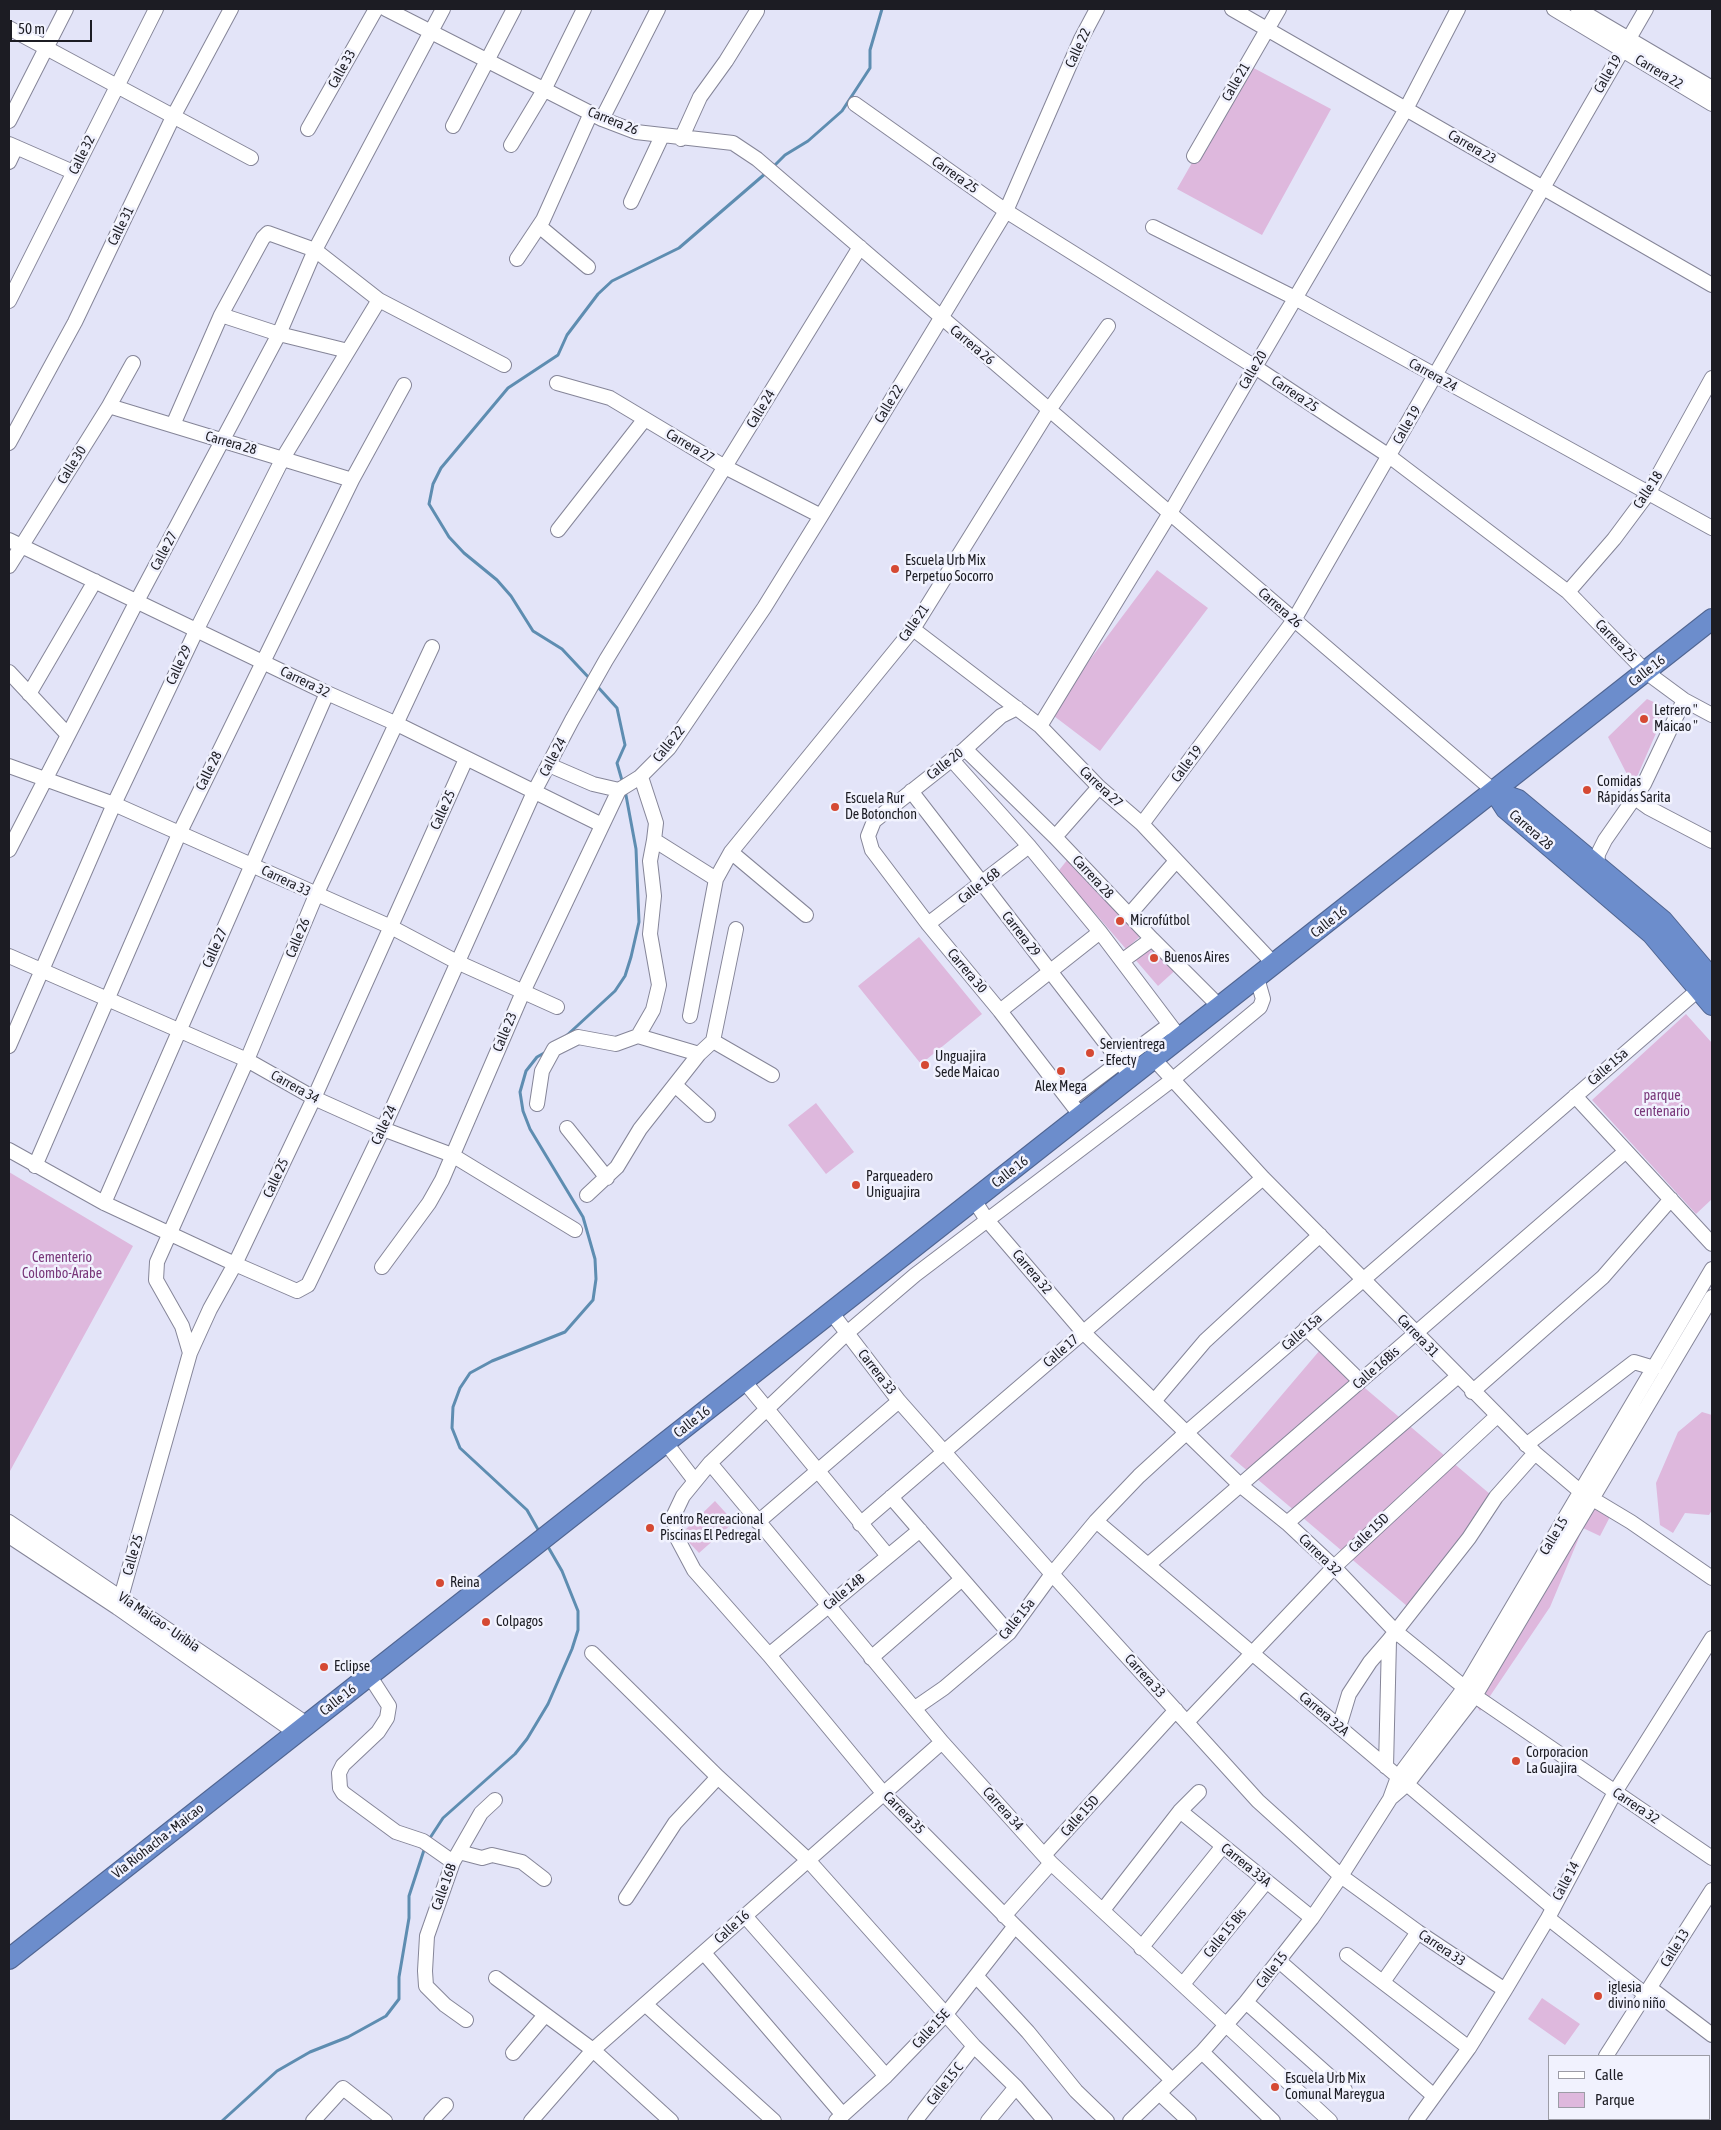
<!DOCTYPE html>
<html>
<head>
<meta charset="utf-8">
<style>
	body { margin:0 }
	#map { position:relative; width:1721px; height:2130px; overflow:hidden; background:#e3e4f8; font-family:"Asap Condensed",sans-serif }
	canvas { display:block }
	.frame { position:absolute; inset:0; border:10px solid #1c1c23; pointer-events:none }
	.legend { position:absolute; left:1548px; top:2055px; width:162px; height:65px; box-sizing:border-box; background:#f1f2fe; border:1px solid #9c9ca6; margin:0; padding:6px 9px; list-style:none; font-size:15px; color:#1c1c23 }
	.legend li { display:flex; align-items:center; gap:10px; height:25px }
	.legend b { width:25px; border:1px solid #9c9ca6 }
	.scale { position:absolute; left:10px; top:20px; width:82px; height:22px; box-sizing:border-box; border:2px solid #1c1c23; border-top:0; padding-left:6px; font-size:15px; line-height:18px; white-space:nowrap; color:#1c1c23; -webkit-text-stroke:4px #f1f2fe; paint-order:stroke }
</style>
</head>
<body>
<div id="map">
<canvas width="1721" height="2130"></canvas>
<div class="frame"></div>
<ul class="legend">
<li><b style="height:6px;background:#fff"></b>Calle</li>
<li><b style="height:14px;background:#deb8dd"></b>Parque</li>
</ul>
<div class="scale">50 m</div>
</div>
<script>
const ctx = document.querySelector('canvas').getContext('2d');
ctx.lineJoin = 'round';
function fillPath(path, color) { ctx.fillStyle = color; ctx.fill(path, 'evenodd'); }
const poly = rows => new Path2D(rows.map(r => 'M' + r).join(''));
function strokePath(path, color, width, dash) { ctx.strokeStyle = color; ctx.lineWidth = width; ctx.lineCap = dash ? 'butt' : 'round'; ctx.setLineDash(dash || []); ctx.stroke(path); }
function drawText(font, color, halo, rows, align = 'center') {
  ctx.font = font + ' "Asap Condensed",sans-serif'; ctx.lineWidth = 5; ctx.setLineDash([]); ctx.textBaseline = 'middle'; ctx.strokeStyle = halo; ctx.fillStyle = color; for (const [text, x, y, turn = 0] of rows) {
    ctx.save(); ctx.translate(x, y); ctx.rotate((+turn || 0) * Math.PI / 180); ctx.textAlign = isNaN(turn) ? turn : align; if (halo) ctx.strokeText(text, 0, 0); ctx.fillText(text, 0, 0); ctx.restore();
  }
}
fillPath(poly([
	[1248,65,1331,109,1262,235,1177,189],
	[1157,570,1208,608,1100,751,1050,713],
	[1647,699,1667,708,1633,786,1608,737],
	[1068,859,1146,931,1126,949,1094,912,1056,874],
	[1148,932,1180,966,1158,986,1127,950],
	[919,937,982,1014,921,1064,858,986],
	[1686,1014,1712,1043,1712,1199,1696,1214,1592,1100],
	[816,1103,854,1152,826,1174,788,1125],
	[9,1172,133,1246,10,1471,9,1470],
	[1320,1350,1497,1500,1407,1606,1230,1456],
	[1702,1412,1712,1415,1712,1510,1709,1515,1685,1513,1673,1533,1660,1525,1656,1483,1678,1432],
	[1582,1498,1614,1509,1600,1536,1583,1528,1550,1607,1480,1711,1468,1694],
	[715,1501,734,1522,699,1553,681,1534],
	[1542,1998,1580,2024,1565,2045,1528,2019]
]), '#deb8dd');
strokePath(poly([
	[773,167,785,155,808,141,842,111,870,68,870,50,882,9],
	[591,680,562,649,533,631,511,596,497,580,464,553,449,537,429,504,433,484,441,468,508,388,558,355,567,335,598,294,612,281,679,248,766,173],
	[597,686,617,708,625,745,617,763,623,784],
	[564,1038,615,991,625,976,631,957,639,922,636,849,625,790],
	[540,1533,527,1510,460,1448,452,1428,453,1407,460,1388,470,1373,492,1361,565,1332,593,1300,596,1279,595,1259,583,1217,530,1129,523,1111,520,1092,526,1071,537,1057,546,1052],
	[428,1841,443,1818,515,1754,527,1739,548,1704,572,1649,578,1630,578,1611,562,1571,547,1545],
	[222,2121,277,2071,310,2052,348,2037,386,2016,399,1999,399,1977,409,1918,409,1896,425,1847]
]), '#5e8db1', 3);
const minor = poly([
	[386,9,602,119,636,132,733,143,757,159,1495,792],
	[1232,9,1712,285],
	[1554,9,1712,104],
	[1578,9,1712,88],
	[9,28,251,158],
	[855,104,1006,211,1255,367,1389,456,1568,592,1646,672,1684,700,1712,715],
	[602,119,658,9],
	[9,121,66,9],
	[453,126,514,9],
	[308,129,376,9],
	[681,139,700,97,726,61,757,11],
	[9,144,73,172],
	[511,145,544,90,584,9],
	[1194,156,1279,9],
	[9,162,16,147],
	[631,202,662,136],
	[539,226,588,267],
	[1153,227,1295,298,1712,528],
	[517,259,543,220,591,113],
	[9,301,156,9],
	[221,315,279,334,348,351],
	[557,383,610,398,725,467,821,516],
	[109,406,352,480],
	[173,425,221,315,263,238,268,233,315,250,379,300,504,365],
	[9,443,75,322,173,117,231,9],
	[558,530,644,420],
	[9,540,327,693,397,724,602,825],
	[9,566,109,406,133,363],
	[1568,592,1614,539,1649,492,1712,378],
	[913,629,1040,726,1099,787,1142,824,1274,964],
	[9,672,68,735],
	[29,694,95,581],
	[1017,708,1001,716,965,749,874,821,868,836,872,850,928,924,1000,1011,1081,1116],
	[1040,726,1170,513,1255,367,1406,109,1458,9],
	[965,749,1055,837,1152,939,1220,1007],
	[952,760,1029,846,1100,932,1180,1038],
	[549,765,593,784,619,790],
	[9,766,114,804,391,927,457,962,557,1007],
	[641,777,656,823,654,840,716,879],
	[619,790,640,777,669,748,764,608,821,516,1006,211,1081,39,1097,9],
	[911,791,1121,1063,1130,1077],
	[1635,798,1649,808,1712,841],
	[1142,824,1294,620,1646,9],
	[1055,837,1099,787],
	[9,850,137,601,279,334,315,250,443,9],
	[731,852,806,915],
	[1597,867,1598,854,1605,840,1644,784,1684,700],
	[1129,915,1176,861],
	[928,924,1029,846],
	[9,956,247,1060,314,1098,383,1129,452,1155,575,1230],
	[1122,961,1152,939],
	[1000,1011,1100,932],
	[690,1016,716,879,731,852,913,629,1049,410,1108,326],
	[638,1036,699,1054],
	[713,1041,772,1075],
	[9,1046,114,804,197,629,283,458,379,300],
	[1154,1059,1263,1178,1535,1453,1581,1492,1631,1522,1712,1578],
	[675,1085,708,1115],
	[1575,1096,1712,1244],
	[1069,1100,1169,1025],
	[537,1104,542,1071,554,1049,578,1037,616,1044,638,1036,653,1010,659,985,650,934,654,896,650,861,654,840],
	[567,1128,607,1178],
	[9,1150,104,1203,235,1264,297,1291,308,1285,383,1129,534,792,572,720,606,660,860,247],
	[35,1166,179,834,352,480,404,385],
	[587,1195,617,1167,640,1129,699,1054,713,1041,736,929],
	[974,1200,987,1220,1083,1332,1240,1485,1287,1523,1334,1567,1395,1631,1475,1696,1712,1858],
	[104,1203,327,693],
	[382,1267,429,1203,442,1180,523,992,619,790],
	[831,1312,899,1401,1052,1574,1258,1801,1341,1876,1418,1932,1505,1990],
	[1306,1328,1360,1381],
	[190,1353,182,1326,156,1280,157,1262,247,1060,316,895,432,647],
	[744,1381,888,1556],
	[1472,1392,1603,1277,1671,1199],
	[1155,1400,1205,1341,1320,1235],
	[666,1443,695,1481],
	[1526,1445,1634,1362,1654,1368],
	[710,1463,942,1742,1051,1863,1330,2121],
	[891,1497,1009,1633],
	[1096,1521,1552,1907],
	[9,1522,307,1724],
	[758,1522,899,1401],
	[1287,1523,1457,1377],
	[860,1524,1263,1178],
	[9,1536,118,1608,296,1733],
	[1148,1565,1626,1151],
	[118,1608,190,1353,210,1309,235,1264,314,1098,466,759],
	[592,1653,718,1777,808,1860,974,2046,1016,2087,1045,2121],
	[769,1655,920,1530],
	[871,1658,962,1579],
	[369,1675,389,1706,387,1718,378,1732,343,1765,339,1773,340,1788,343,1793,396,1832,423,1841,453,1862],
	[915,1708,944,1688,1009,1633,1052,1574,1096,1521,1139,1476,1186,1433,1705,984],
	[1187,1722,1334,1567,1497,1416],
	[1339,1727,1349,1694,1370,1662,1389,1640],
	[1386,1767,1389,1640,1469,1538,1496,1497,1535,1453],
	[1392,1797,1407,1784,1475,1696,1712,1297],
	[1180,1811,1312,1918],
	[459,1852,482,1858,492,1855,522,1862,544,1879],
	[1044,1855,1176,1710],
	[626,1898,675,1823,718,1777],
	[1103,1910,1180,1811,1199,1792],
	[745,1916,886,2076],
	[1004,1916,1051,1863],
	[1548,1918,1646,1995],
	[1141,1948,1223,1846],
	[704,1953,843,2115],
	[1347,1955,1469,2048],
	[1279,1961,1434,2096],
	[977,1977,1028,2032,1076,2091,1107,2121],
	[496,1978,593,2050,671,2121],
	[1383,1982,1418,1932],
	[1183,1984,1266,1882],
	[1650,1988,1712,2035],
	[1246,2002,1345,2090],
	[645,2004,774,2121],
	[466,2020,445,2005,426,1986,425,1971,427,1936,453,1862,481,1813,495,1800],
	[1202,2052,1273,2121],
	[513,2053,545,2015],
	[1606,2056,1712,1890],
	[1172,2080,1015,1926,884,1794,769,1655,694,1570,677,1538,673,1517,683,1496,710,1463,847,1333,915,1275,1172,1080,1260,1007,1263,999,1257,978],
	[1159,2093,1189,2121],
	[1576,2119,1580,2121],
	[1672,2119,1675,2121],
	[313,2121,343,2088,385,2121],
	[431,2121,446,2105],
	[531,2121,593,2050,942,1742],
	[836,2121,886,2076,946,2014,1015,1926],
	[915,2121,974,2046],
	[988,2121,1016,2087],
	[1130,2121,1202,2052,1246,2002,1312,1918,1341,1876,1390,1799,1398,1777,1465,1687,1712,1269],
	[1416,2121,1469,2048,1505,1990,1548,1918,1615,1792,1712,1638],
	[1562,2121,1564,2119]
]);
const highway = poly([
	[1495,792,1506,809,1652,934,1712,1005],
	[1495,792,1518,800,1663,921,1712,979],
	[9,1959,1712,619]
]);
strokePath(minor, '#858598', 16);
strokePath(highway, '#506591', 22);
strokePath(minor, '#fff', 14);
strokePath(highway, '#6c8dcc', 20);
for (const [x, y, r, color] of [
	[895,569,5,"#d54933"],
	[1644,719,5,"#d54933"],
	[1587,790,5,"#d54933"],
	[835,807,5,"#d54933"],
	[1120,921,5,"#d54933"],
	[1154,958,5,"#d54933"],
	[1090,1053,5,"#d54933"],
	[925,1065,5,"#d54933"],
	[1061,1071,5,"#d54933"],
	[856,1185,5,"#d54933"],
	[650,1528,5,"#d54933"],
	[440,1583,5,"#d54933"],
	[486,1622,5,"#d54933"],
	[324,1667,5,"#d54933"],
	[1516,1761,5,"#d54933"],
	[1598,1996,5,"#d54933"],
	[1275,2087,5,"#d54933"]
]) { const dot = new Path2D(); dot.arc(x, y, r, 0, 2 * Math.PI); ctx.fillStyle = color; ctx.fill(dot); strokePath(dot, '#f1f2fe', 2); }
drawText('14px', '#1c1c23', '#f1f2fe', [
	["Calle 22",1078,48,-65],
	["Calle 33",342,69,-61],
	["Carrera 22",1659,72,31],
	["Calle 19",1608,74,-60],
	["Calle 21",1236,82,-60],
	["Carrera 26",613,121,22],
	["Carrera 23",1472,147,30],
	["Calle 32",82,155,-64],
	["Carrera 25",955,175,35],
	["Calle 31",121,226,-64],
	["Carrera 26",972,345,40],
	["Calle 20",1253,370,-60],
	["Carrera 24",1433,375,29],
	["Carrera 25",1295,394,34],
	["Calle 22",889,404,-59],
	["Calle 24",761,409,-59],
	["Calle 19",1407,425,-60],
	["Carrera 28",231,443,16],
	["Carrera 27",690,446,30],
	["Calle 30",72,465,-58],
	["Calle 18",1648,490,-57],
	["Calle 27",164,551,-62],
	["Carrera 26",1280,608,41],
	["Calle 21",914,623,-55],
	["Carrera 25",1616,641,46],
	["Calle 29",179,665,-65],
	["Calle 16",1647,671,-38],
	["Carrera 32",305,682,26],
	["Calle 22",669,744,-51],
	["Calle 24",553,757,-62],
	["Calle 20",945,764,-38],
	["Calle 19",1187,764,-53],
	["Calle 28",209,771,-64],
	["Carrera 27",1101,787,43],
	["Calle 25",443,810,-66],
	["Carrera 28",1531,830,41],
	["Carrera 28",1093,877,47],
	["Carrera 33",286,881,26],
	["Calle 16B",979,886,-38],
	["Calle 16",1329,922,-38],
	["Carrera 29",1021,934,52],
	["Calle 26",298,938,-67],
	["Calle 27",215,948,-66],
	["Carrera 30",967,971,50],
	["Calle 23",505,1032,-67],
	["Calle 15a",1608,1067,-41],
	["Carrera 34",295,1087,29],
	["Calle 24",384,1125,-65],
	["Calle 16",1010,1172,-38],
	["Calle 25",276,1178,-65],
	["Carrera 32",1032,1272,50],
	["Calle 15a",1302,1332,-41],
	["Carrera 31",1418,1336,46],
	["Calle 17",1061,1351,-41],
	["Calle 16Bis",1376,1368,-41],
	["Carrera 33",877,1372,52],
	["Calle 16",692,1422,-38],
	["Calle 15D",1369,1533,-44],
	["Calle 15",1554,1536,-59],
	["Calle 25",133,1555,-74],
	["Carrera 32",1320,1555,44],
	["Calle 14B",844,1592,-39],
	["Calle 15a",1017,1619,-51],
	["Vía Maicao - Uribia",159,1622,34],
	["Carrera 33",1145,1676,48],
	["Calle 16",338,1700,-38],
	["Carrera 32A",1324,1714,40],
	["Carrera 32",1636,1806,34],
	["Carrera 34",1003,1809,48],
	["Carrera 35",904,1813,46],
	["Calle 15D",1080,1816,-48],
	["Vía Riohacha - Maicao",158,1841,-38],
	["Carrera 33A",1246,1865,39],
	["Calle 14",1566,1881,-62],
	["Calle 16B",444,1887,-70],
	["Calle 16",732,1927,-42],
	["Calle 15 Bis",1225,1933,-51],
	["Carrera 33",1442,1948,34],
	["Calle 13",1675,1948,-58],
	["Calle 15",1272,1970,-52],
	["Calle 15E",931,2029,-47],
	["Calle 15 C",945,2084,-52]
]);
drawText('14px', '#1c1c23', '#f1f2fe', [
	["Escuela Urb Mix",905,561],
	["Perpetuo Socorro",905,577],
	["Letrero \"",1654,711],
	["Maicao \"",1654,727],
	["Comidas",1597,782],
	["Rápidas Sarita",1597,798],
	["Escuela Rur",845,799],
	["De Botonchon",845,815],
	["Microfútbol",1130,921],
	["Buenos Aires",1164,958],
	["Servientrega",1100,1045],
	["- Efecty",1100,1061],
	["Unguajira",935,1057],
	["Sede Maicao",935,1073],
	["Alex Mega",1061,1087,"center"],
	["Parqueadero",866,1177],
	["Uniguajira",866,1193],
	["Centro Recreacional",660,1520],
	["Piscinas El Pedregal",660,1536],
	["Reina",450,1583],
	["Colpagos",496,1622],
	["Eclipse",334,1667],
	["Corporacion",1526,1753],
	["La Guajira",1526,1769],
	["iglesia",1608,1988],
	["divino niño",1608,2004],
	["Escuela Urb Mix",1285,2079],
	["Comunal Mareygua",1285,2095]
], 'left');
drawText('14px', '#79377a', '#f1f2fe', [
	["parque",1662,1096],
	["centenario",1662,1112],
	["Cementerio",62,1258],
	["Colombo-Arabe",62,1274]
]);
</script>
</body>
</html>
